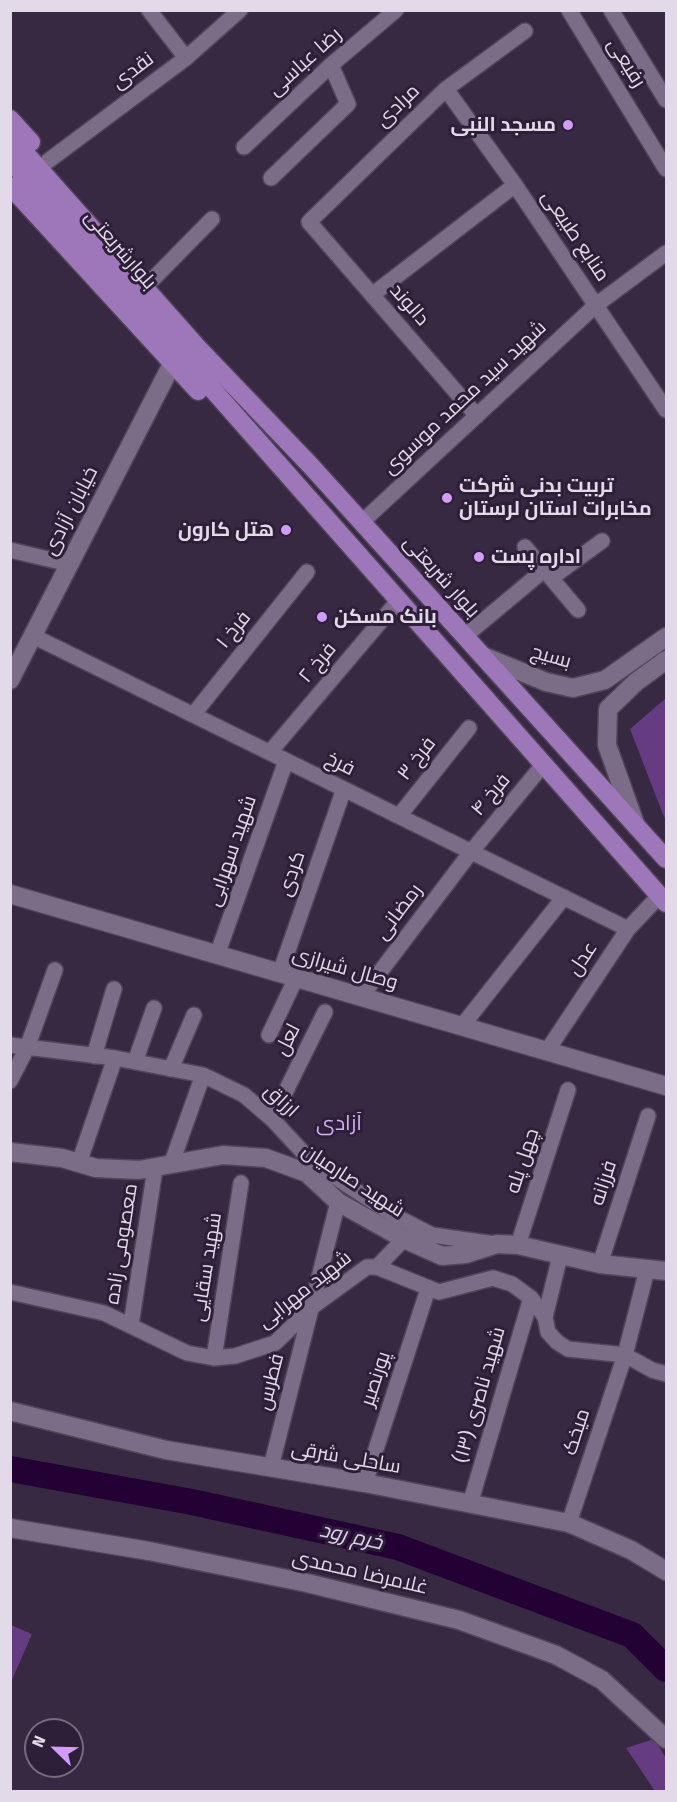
<!DOCTYPE html>
<html>
<head>
<meta charset="utf-8">
<style>
	body { margin:0 }
	#map { position:relative; width:677px; height:1802px; overflow:hidden; background:#372941; font-family:"Fira Sans",sans-serif }
	canvas { display:block }
	.frame { position:absolute; inset:0; border:12px solid #e2dae9; pointer-events:none }
	.north { position:absolute; left:24px; top:1718px; width:60px; height:60px; box-sizing:border-box; background:#2c1f37; border:2px solid #756a7e; border-radius:50%; rotate:293deg; font-size:16px; font-weight:700; line-height:24px; text-align:center; color:#e2dae9 }
	.north::after { content:''; display:block; margin:auto; width:21px; height:27px; background:#d39cfc; clip-path:polygon(50% 0,100% 100%,50% 72%,0 100%) }
</style>
</head>
<body>
<div id="map">
<canvas width="677" height="1802"></canvas>
<div class="frame"></div>
<div class="north">N</div>
</div>
<script>
const ctx = document.querySelector('canvas').getContext('2d');
ctx.lineJoin = 'round';
function fillPath(path, color) { ctx.fillStyle = color; ctx.fill(path, 'evenodd'); }
const poly = rows => new Path2D(rows.map(r => 'M' + r).join(''));
function strokePath(path, color, width, dash) { ctx.strokeStyle = color; ctx.lineWidth = width; ctx.lineCap = dash ? 'butt' : 'round'; ctx.setLineDash(dash || []); ctx.stroke(path); }
function drawText(font, color, halo, rows, align = 'center') {
  ctx.font = font + ' "Fira Sans",Cairo,sans-serif'; ctx.lineWidth = 6; ctx.setLineDash([]); ctx.textBaseline = 'middle'; ctx.strokeStyle = halo; ctx.fillStyle = color; for (const [text, x, y, turn = 0] of rows) {
    ctx.save(); ctx.translate(x, y); ctx.rotate((+turn || 0) * Math.PI / 180); ctx.textAlign = isNaN(turn) ? turn : align; if (halo) ctx.strokeText(text, 0, 0); ctx.fillText(text, 0, 0); ctx.restore();
  }
}
fillPath(poly([
	[666,698,666,822,630,729],
	[11,1625,32,1634,11,1682],
	[654,1739,666,1758,666,1791,655,1791,626,1748]
]), '#653b81');
strokePath(poly([
	[10,1469,192,1502,398,1547,632,1635,666,1669]
]), '#230135', 26);
const street = poly([
	[149,10,186,58],
	[569,10,666,169],
	[611,10,666,100],
	[446,89,515,185,666,410],
	[244,147,331,65,396,10],
	[48,161,186,58,240,10],
	[271,178,348,104,331,65],
	[153,279,212,219],
	[372,295,515,185],
	[477,416,309,222,446,89,525,31],
	[362,522,596,305,666,253],
	[525,547,578,610],
	[10,550,69,564],
	[33,636,628,929],
	[465,636,544,570,558,573,602,541],
	[193,715,307,572],
	[270,752,398,601],
	[399,816,469,728],
	[217,955,286,761],
	[280,973,344,789],
	[361,997,471,852,543,765],
	[462,1026,564,897],
	[269,1035,296,978],
	[10,1045,115,1058,203,1075,244,1095,272,1119,312,1162,395,1216,432,1235,495,1244],
	[547,1051,628,929,660,895],
	[94,1056,114,989],
	[135,1062,154,1008],
	[171,1069,194,1015],
	[10,1081,27,1048,55,970],
	[272,1119,325,1012],
	[79,1163,115,1058],
	[171,1165,203,1075],
	[518,1245,568,1090],
	[600,1264,648,1116],
	[377,1267,404,1239],
	[10,1292,104,1313,187,1353,214,1358,235,1356,275,1343,312,1307,367,1267,377,1267,439,1292,493,1278,512,1284,531,1298,545,1317,548,1332,557,1342,568,1349,625,1355,652,1370,666,1374],
	[545,1317,560,1256],
	[131,1325,155,1169],
	[214,1358,241,1183],
	[271,1467,338,1202],
	[365,1483,428,1289],
	[470,1504,531,1298],
	[569,1523,625,1355,647,1270]
]);
const secondary = poly([
	[483,656,546,682,573,688,605,680,666,637],
	[10,680,172,364],
	[636,826,607,745,608,709,636,682,666,660],
	[10,894,666,1086],
	[10,1152,62,1158,96,1168,139,1170,223,1155,266,1158,307,1173,338,1202,404,1239,442,1256,466,1254,497,1244,518,1245,600,1264,666,1271],
	[10,1411,166,1450,365,1483,569,1523,631,1550,666,1571],
	[10,1528,149,1551,307,1583,459,1620,556,1655,602,1680,666,1739]
]);
const primary = poly([
	[10,119,31,142],
	[10,136,198,348,311,466,666,859],
	[10,160,666,903],
	[10,186,198,391]
]);
strokePath(street, '#514559', 18);
strokePath(secondary, '#514559', 21);
strokePath(primary, '#514559', 21);
strokePath(street, '#7b6c88', 15);
strokePath(secondary, '#7b6c88', 18);
strokePath(primary, '#9d77ba', 18);
for (const [x, y, r, color] of [
	[568,125,6,"#d39cfc"],
	[447,498,6,"#d39cfc"],
	[286,530,6,"#d39cfc"],
	[479,557,6,"#d39cfc"],
	[322,617,6,"#d39cfc"]
]) { const dot = new Path2D(); dot.arc(x, y, r, 0, 2 * Math.PI); ctx.fillStyle = color; ctx.fill(dot); strokePath(dot, '#2c1f37', 2); }
drawText('20px', '#e2dae9', '#2c1f37', [
	["رضا عباسی",305,62,-42],
	["رفیعی",626,63,58],
	["نقدی",133,71,-37],
	["مرادی",398,106,-44],
	["منابع طبیعی",575,236,56],
	["بلوارشریعتی",120,250,49],
	["دالوند",409,305,49],
	["شهید سید محمد موسوی",465,398,-43],
	["خیابان آزادی",71,511,-63],
	["بلوار شریعتی",441,577,48],
	["فرخ ۱",234,630,-51],
	["بسیج",551,657,16],
	["فرخ ۲",318,663,-50],
	["فرخ ۳",417,759,-52],
	["فرخ",340,764,26],
	["فرخ ۴",491,795,-50],
	["شهید سهرابی",232,851,-71],
	["کردی",292,874,-71],
	["رمضانی",399,912,-53],
	["عدل",583,959,-56],
	["وصال شیرازی",345,969,16],
	["لعل",288,1040,-63],
	["ارزاق",281,1101,43],
	["چهل پله",523,1161,-72],
	["شهید صارمیان",353,1181,33],
	["فرزانه",604,1183,-72],
	["معصومی زاده",122,1244,-81],
	["شهید سقایی",207,1267,-81],
	["شهید مهرابی",305,1290,-38],
	["پورنصیر",376,1379,-72],
	["فطرس",271,1382,-76],
	["شهید ناصری (۱۳)",480,1395,-74],
	["میخک",577,1432,-72],
	["ساحلی شرقی",346,1458,10],
	["غلامرضا محمدی",360,1573,13]
]);
drawText('bold 20px', '#e2dae9', '#2c1f37', [
	["مسجد النبی",556,125,"right"],
	["تربیت بدنی شرکت",459,486],
	["مخابرات استان لرستان",459,509],
	["هتل کارون",274,530,"right"],
	["اداره پست",491,557],
	["بانک مسکن",334,617]
], 'left');
drawText('21px', '#d4aff1', '#2c1f37', [
	["آزادی",339,1124]
]);
drawText('italic 21px', '#e5cff8', '#2c1f37', [
	["خرم رود",351,1537,12]
]);
</script>
</body>
</html>
